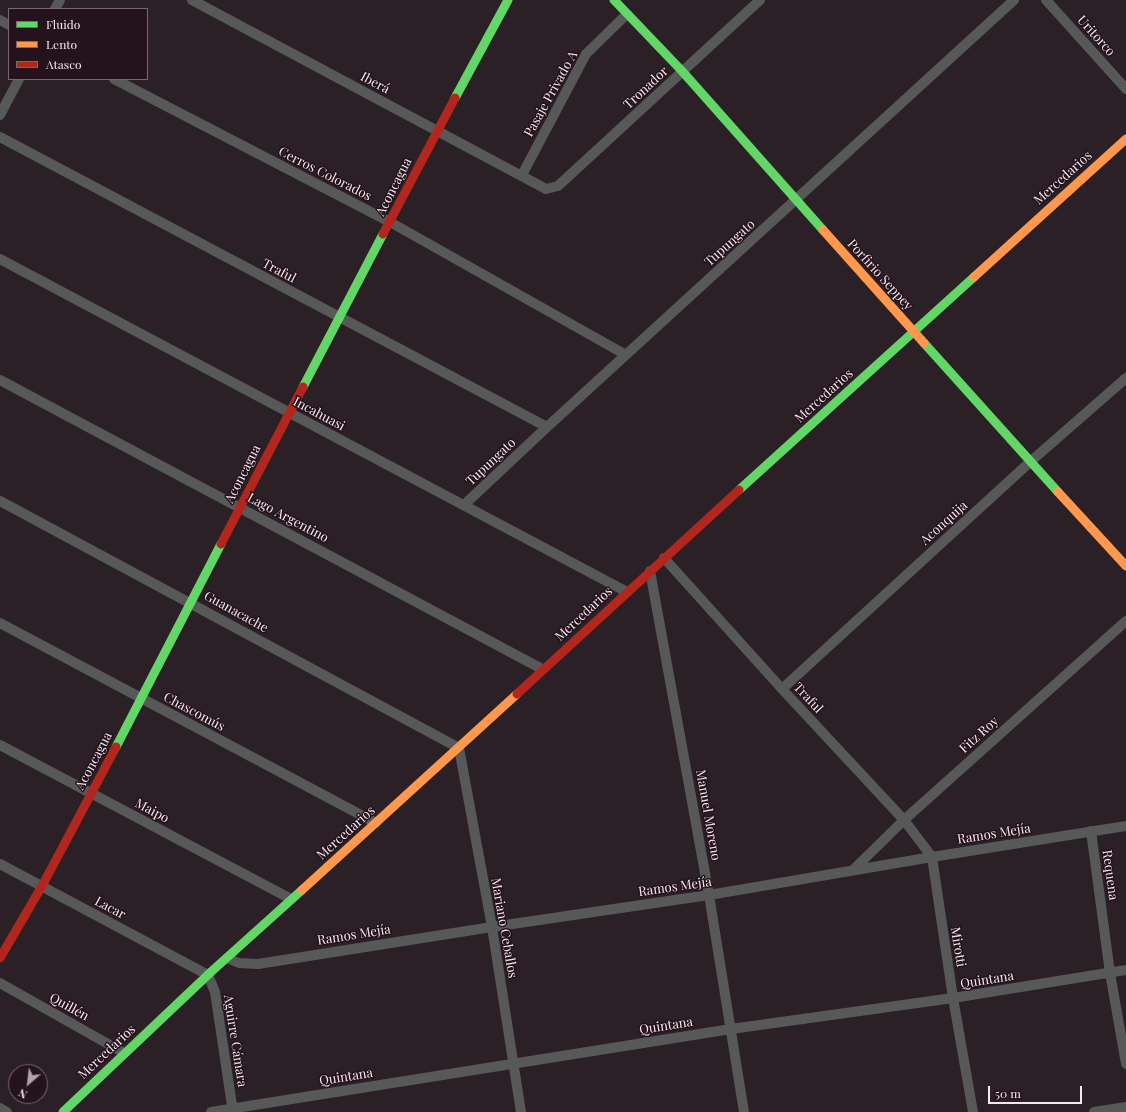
<!DOCTYPE html>
<html>
<head>
<meta charset="utf-8">
<style>
	body { margin:0 }
	#map { position:relative; width:1126px; height:1112px; overflow:hidden; background:#2a2025; font-family:"Playfair Display",serif }
	canvas { display:block }
	.legend { position:absolute; left:8px; top:8px; width:140px; height:72px; box-sizing:border-box; background:#24131c; border:1px solid #786870; margin:0; padding:5px 7px; list-style:none; font-size:12px; color:#f6e8ef }
	.legend li { display:flex; align-items:center; gap:8px; height:20px }
	.legend b { width:20px; border:1px solid #786870 }
	.north { position:absolute; left:8px; top:1064px; width:40px; height:40px; box-sizing:border-box; background:#24131c; border:1px solid #786870; border-radius:50%; rotate:208deg; font-size:11px; font-weight:700; line-height:16px; text-align:center; color:#f6e8ef }
	.north::after { content:''; display:block; margin:auto; width:14px; height:18px; background:#afa2a8; clip-path:polygon(50% 0,100% 100%,50% 72%,0 100%) }
	.scale { position:absolute; left:988px; top:1086px; width:94px; height:18px; box-sizing:border-box; border:2px solid #f6e8ef; border-top:0; padding-left:5px; font-size:12px; line-height:14px; white-space:nowrap; color:#f6e8ef; -webkit-text-stroke:3px #24131c; paint-order:stroke }
</style>
</head>
<body>
<div id="map">
<canvas width="1126" height="1112"></canvas>
<ul class="legend">
<li><b style="height:5px;background:#63d668"></b>Fluido</li>
<li><b style="height:5px;background:#ff974d"></b>Lento</li>
<li><b style="height:5px;background:#b3261e"></b>Atasco</li>
</ul>
<div class="north">N</div>
<div class="scale">50 m</div>
</div>
<script>
const ctx = document.querySelector('canvas').getContext('2d');
ctx.lineJoin = 'round';
const poly = rows => new Path2D(rows.map(r => 'M' + r).join(''));
function strokePath(path, color, width, dash) { ctx.strokeStyle = color; ctx.lineWidth = width; ctx.lineCap = dash ? 'butt' : 'round'; ctx.setLineDash(dash || []); ctx.stroke(path); }
function drawText(font, color, halo, rows, align = 'center') {
  ctx.font = font + ' "Playfair Display",serif'; ctx.lineWidth = 3; ctx.setLineDash([]); ctx.textBaseline = 'middle'; ctx.strokeStyle = halo; ctx.fillStyle = color; for (const [text, x, y, turn = 0] of rows) {
    ctx.save(); ctx.translate(x, y); ctx.rotate((+turn || 0) * Math.PI / 180); ctx.textAlign = isNaN(turn) ? turn : align; if (halo) ctx.strokeText(text, 0, 0); ctx.fillText(text, 0, 0); ctx.restore();
  }
}
strokePath(poly([
	[192,0,546,189,558,186,760,0],
	[1046,0,1126,89],
	[55,9,60,0],
	[0,20,9,25],
	[114,79,390,222,626,355],
	[0,115,19,79],
	[0,137,547,427],
	[522,175,586,54,627,14],
	[0,259,627,592],
	[0,380,542,669],
	[0,501,459,748,492,927,521,1112],
	[464,505,547,427,1014,0],
	[664,558,782,689,904,820,932,857,953,998,973,1112],
	[650,571,709,895,744,1112],
	[0,623,376,823],
	[782,689,1030,462,1126,378],
	[0,745,291,899],
	[1091,831,1110,973,1126,1064],
	[0,864,208,975,215,992,233,1112],
	[852,871,904,820,1126,621],
	[227,958,239,963,258,964,492,927,709,895,932,857,1126,826],
	[0,983,124,1053],
	[0,1108,7,1112],
	[211,1112,731,1029,953,998,1126,970],
	[1094,1112,1126,1107]
]), '#575858', 10);
strokePath(poly([
	[614,0,682,71,823,230],
	[455,98,508,0],
	[924,343,1058,492],
	[303,387,383,234],
	[739,490,974,277],
	[116,747,221,544],
	[63,1112,212,971,302,890]
]), '#63d668', 9);
strokePath(poly([
	[823,230,924,343],
	[974,277,1126,139],
	[1058,492,1126,566],
	[302,890,517,694]
]), '#ff974d', 9);
strokePath(poly([
	[383,234,455,98],
	[221,544,303,387],
	[517,694,739,490],
	[0,958,42,886,116,747]
]), '#b3261e', 9);
drawText('13px', '#f6e8ef', '#24131c', [
	["Uritorco",1096,36,48],
	["Iberá",375,83,28],
	["Tronador",646,88,-43],
	["Pasaje Privado A",551,94,-61],
	["Cerros Colorados",325,174,27],
	["Mercedarios",1063,178,-42],
	["Aconcagua",394,187,-63],
	["Tupungato",730,243,-42],
	["Traful",279,271,28],
	["Porfirio Seppey",880,275,48],
	["Mercedarios",824,396,-42],
	["Incahuasi",319,414,28],
	["Tupungato",491,462,-43],
	["Aconcagua",243,474,-63],
	["Lago Argentino",288,518,28],
	["Aconquija",944,523,-42],
	["Guanacache",236,612,29],
	["Mercedarios",584,614,-43],
	["Traful",808,698,47],
	["Chascomús",194,712,28],
	["Fitz Roy",979,735,-42],
	["Aconcagua",94,761,-62],
	["Maipo",152,811,28],
	["Manuel Moreno",708,815,80],
	["Mercedarios",346,833,-42],
	["Ramos Mejía",994,834,-9],
	["Requena",1110,875,82],
	["Ramos Mejía",675,887,-8],
	["Lacar",110,908,28],
	["Mariano Ceballos",504,928,80],
	["Ramos Mejía",354,935,-9],
	["Mirotti",958,947,81],
	["Quintana",987,980,-9],
	["Quillén",69,1007,29],
	["Quintana",666,1026,-9],
	["Aguirre Cámara",235,1041,81],
	["Mercedarios",107,1052,-43],
	["Quintana",346,1077,-9]
]);
</script>
</body>
</html>
